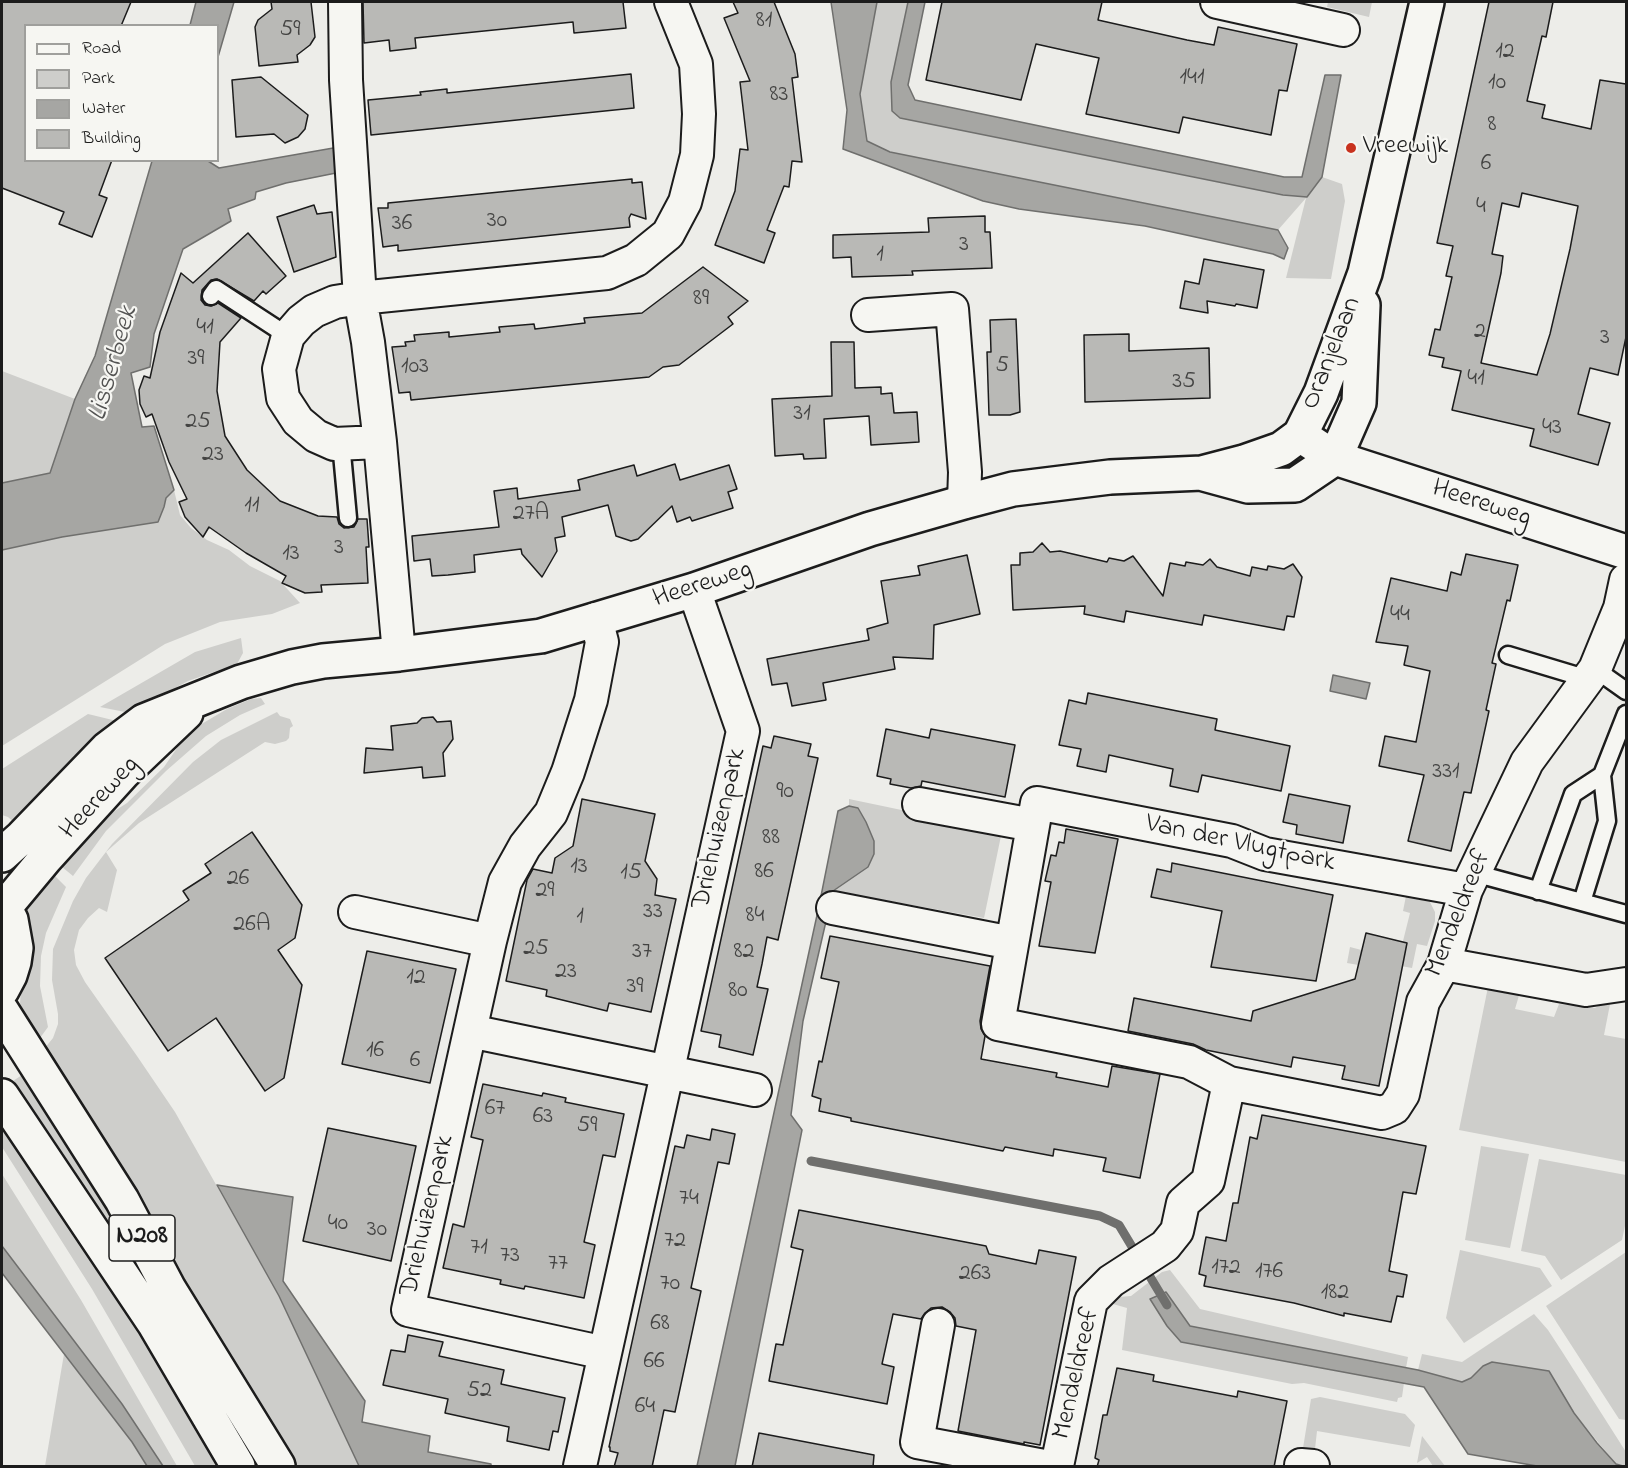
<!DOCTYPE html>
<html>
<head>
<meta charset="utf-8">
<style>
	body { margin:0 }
	#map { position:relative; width:1628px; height:1468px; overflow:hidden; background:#edede9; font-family:"Indie Flower",sans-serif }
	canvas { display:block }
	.frame { position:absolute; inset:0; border:3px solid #1c1c1c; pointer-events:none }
	.legend { position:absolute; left:24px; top:24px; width:195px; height:138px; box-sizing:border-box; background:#f6f6f2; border:2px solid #9f9f9c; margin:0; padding:8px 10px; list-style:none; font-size:18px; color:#1c1c1c }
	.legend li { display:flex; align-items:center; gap:12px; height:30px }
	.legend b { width:30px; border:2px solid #9f9f9c }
</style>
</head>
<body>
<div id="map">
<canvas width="1628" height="1468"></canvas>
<div class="frame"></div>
<ul class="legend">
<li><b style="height:8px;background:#f6f6f2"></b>Road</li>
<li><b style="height:16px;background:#cececb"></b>Park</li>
<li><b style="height:16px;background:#a6a6a3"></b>Water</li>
<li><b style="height:16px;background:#b9b9b6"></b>Building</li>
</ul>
</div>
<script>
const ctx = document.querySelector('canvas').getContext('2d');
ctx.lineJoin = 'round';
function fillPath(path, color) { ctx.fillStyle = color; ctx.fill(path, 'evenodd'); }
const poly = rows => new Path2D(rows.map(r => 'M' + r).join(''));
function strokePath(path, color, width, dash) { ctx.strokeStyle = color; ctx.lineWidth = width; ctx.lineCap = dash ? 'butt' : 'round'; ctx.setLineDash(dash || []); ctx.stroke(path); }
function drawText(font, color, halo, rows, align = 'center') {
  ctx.font = font + ' "Indie Flower",sans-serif'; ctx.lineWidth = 4.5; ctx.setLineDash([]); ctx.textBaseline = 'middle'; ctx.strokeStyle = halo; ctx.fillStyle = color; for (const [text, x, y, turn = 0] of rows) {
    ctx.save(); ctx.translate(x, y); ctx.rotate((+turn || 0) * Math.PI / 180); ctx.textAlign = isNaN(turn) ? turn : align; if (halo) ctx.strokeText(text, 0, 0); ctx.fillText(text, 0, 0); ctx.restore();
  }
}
fillPath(poly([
	[877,2,908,2,891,82,892,111,1307,197,1322,177,1342,184,1345,201,1331,279,1286,278,1306,198,1278,230,890,152,866,141,860,94],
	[1328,2,1372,2,1369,17,1327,7],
	[2,371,75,399,50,473,2,483],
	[174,490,180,515,191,528,207,540,229,550,250,566,280,581,300,603,272,614,220,622,165,644,2,746,2,550,62,537,164,507,166,497],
	[241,638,243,653,237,664,188,681,166,693,135,714,100,707,195,652],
	[261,698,265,704,240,715,206,736,166,771,106,831,73,876,56,862,85,830,127,803,164,767,188,732,227,709,251,699],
	[277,712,280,716,290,719,293,726,290,728,289,738,286,741,275,744,265,742,139,823,106,852,117,870,107,912,99,908,88,918,79,930,74,950,76,965,85,982,137,1056,175,1112,279,1296,359,1466,295,1466,246,1391,44,1049,53,1038,58,1024,58,1014,52,980,53,949,73,901,86,878,112,844,193,762,221,740],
	[88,714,125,723,19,827,8,817,2,815,2,769],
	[849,799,1002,831,984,918,833,891,853,876,874,841,858,808,849,806],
	[49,870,66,887,46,933,41,956,40,986,48,1027,40,1038,31,1044,22,1015,20,1003,27,907,30,895],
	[1406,896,1430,902,1435,912,1435,921,1427,946,1417,944,1412,968,1401,966,1399,972,1347,963,1350,947,1369,952,1400,953,1410,913,1403,911],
	[1488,987,1520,992,1515,1009,1554,1017,1559,1004,1595,1008,1611,999,1604,1035,1626,1039,1626,1162,1459,1130],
	[28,1071,272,1466,255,1466,187,1350,7,1085],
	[2,1115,99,1262,217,1466,195,1466,92,1289,2,1147],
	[1481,1146,1529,1154,1510,1248,1465,1240],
	[1539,1159,1626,1175,1626,1221,1622,1240,1561,1280,1545,1256,1521,1251],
	[2,1174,81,1300,177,1466,163,1466,122,1404,2,1246],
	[1460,1250,1540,1268,1552,1286,1464,1343,1446,1318],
	[1626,1252,1626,1420,1619,1419,1546,1306],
	[1170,1270,1200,1309,1408,1357,1406,1368,1190,1326,1166,1292,1150,1298,1167,1326,1181,1342,1404,1383,1402,1397,1398,1398,1397,1402,1304,1383,1292,1384,1122,1350,1127,1308,1106,1302,1108,1298,1131,1296,1162,1272],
	[1534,1314,1548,1330,1563,1353,1626,1452,1626,1466,1616,1464,1574,1413,1483,1366,1471,1378,1462,1382,1418,1370,1422,1354,1462,1362],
	[64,1354,132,1442,147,1466,45,1466],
	[1320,1397,1405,1414,1415,1425,1410,1447,1317,1431,1315,1449,1303,1448,1311,1399],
	[1422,1436,1445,1466,1433,1466,1427,1457,1417,1463]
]), '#cececb');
const water = poly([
	[196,2,234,2,218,57,218,26,190,25,196,2],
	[831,2,877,2,860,94,867,141,890,152,1278,230,1288,248,1284,259,1273,254,1145,226,1019,209,983,201,843,149,847,110,831,2],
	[908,2,925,2,908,85,915,100,1284,177,1302,177,1325,75,1341,75,1322,177,1307,197,1283,195,900,118,892,111,891,82,908,2],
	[339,147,341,172,286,183,256,192,255,199,228,209,231,221,183,249,154,334,150,367,131,373,142,427,154,426,174,490,166,498,164,507,158,522,62,537,2,550,2,483,50,473,75,399,95,356,152,161,208,161,219,168,339,147],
	[1333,675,1370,683,1366,699,1330,691,1333,675],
	[849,806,858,808,866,822,874,841,874,854,868,867,833,891,803,1021,791,1115,802,1130,735,1466,697,1466,819,906,838,811,849,806],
	[217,1185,293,1197,283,1281,365,1401,362,1422,430,1436,428,1452,491,1464,491,1466,359,1466,279,1296,217,1185],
	[2,1246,122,1404,163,1466,147,1466,132,1442,2,1273,2,1246],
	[1166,1292,1190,1326,1418,1370,1462,1382,1471,1378,1483,1366,1492,1362,1549,1371,1574,1413,1597,1443,1616,1464,1623,1466,1537,1466,1468,1454,1424,1387,1181,1342,1167,1326,1150,1299,1166,1292]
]);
fillPath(water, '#a6a6a3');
strokePath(water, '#6f6f6d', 1.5);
strokePath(poly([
	[811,1161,1100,1216,1119,1225,1167,1305]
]), '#6f6f6d', 9);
const building = poly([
	[2,2,131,2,121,26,26,26,26,160,112,160,99,195,107,198,92,237,59,224,64,212,2,188,2,2],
	[271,2,311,2,315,37,310,45,297,55,298,62,259,66,255,27,258,20,272,9,271,2],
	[363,2,623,2,626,28,574,33,573,22,415,38,416,48,390,51,389,40,364,43,363,2],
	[733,2,774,2,795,54,798,77,792,78,802,162,792,161,789,187,784,186,767,230,775,233,764,263,715,245,735,191,740,149,748,150,740,82,750,81,724,18,738,13,733,2],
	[942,2,1102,2,1098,20,1187,40,1214,45,1218,27,1297,44,1287,91,1279,90,1271,135,1183,117,1179,133,1086,114,1099,58,1036,44,1021,100,926,80,942,2],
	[1489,2,1553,2,1546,37,1542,36,1527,101,1545,105,1542,118,1591,129,1600,80,1626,84,1626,337,1618,375,1590,368,1578,414,1610,423,1598,465,1530,446,1534,429,1452,410,1461,371,1442,367,1444,358,1429,355,1435,329,1440,330,1452,277,1446,276,1453,246,1437,243,1489,2],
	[1522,193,1578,206,1570,249,1550,334,1537,375,1481,363,1501,273,1503,256,1492,254,1502,203,1519,207,1522,193],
	[631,74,634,108,371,135,368,100,421,95,420,92,447,89,447,93,631,74],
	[261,77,308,115,305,129,298,137,285,143,274,134,236,137,232,80,261,77],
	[632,179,632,183,642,182,646,219,631,214,629,218,630,227,398,251,398,245,383,247,378,208,388,208,388,203,632,179],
	[314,205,317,214,332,212,336,257,294,272,277,217,314,205],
	[985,216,985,232,990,232,992,268,912,271,913,275,852,277,851,257,833,258,833,235,929,232,928,218,985,216],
	[248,233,286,276,266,294,263,291,254,301,217,279,211,280,202,290,201,300,205,305,211,306,218,303,241,318,220,342,217,391,225,436,247,470,280,501,318,516,337,517,339,524,344,528,354,527,358,519,367,519,369,547,366,547,368,583,321,585,322,592,305,593,282,583,286,576,246,553,209,527,203,537,185,517,179,502,187,499,169,462,152,414,146,417,140,404,139,390,144,376,150,378,160,332,181,273,193,283,248,233],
	[1204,259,1264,270,1257,308,1236,304,1235,306,1207,301,1208,313,1180,308,1185,281,1199,284,1204,259],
	[703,267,748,301,728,317,733,324,679,365,663,367,649,377,411,400,410,392,399,393,392,347,406,346,405,342,415,341,414,335,449,332,449,337,500,332,499,327,534,324,535,329,585,323,584,318,642,313,703,267],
	[1016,319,1020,412,1010,415,989,415,987,352,991,352,990,320,1016,319],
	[1129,334,1129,351,1209,348,1210,398,1085,402,1084,335,1129,334],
	[831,342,854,342,855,388,881,387,881,394,892,393,894,413,917,412,919,442,871,445,869,416,824,419,826,458,804,459,803,454,775,456,772,399,832,396,831,342],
	[675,464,680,480,729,465,737,489,728,492,733,508,692,521,690,517,677,522,672,506,638,539,631,541,616,536,608,505,562,517,565,536,555,538,557,551,542,577,522,554,521,549,474,555,475,572,448,575,432,576,430,559,414,561,412,536,499,527,494,491,517,488,518,499,580,490,578,480,634,465,637,476,675,464],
	[1042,543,1050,552,1060,551,1107,562,1109,558,1124,561,1133,556,1163,596,1170,563,1185,566,1186,562,1203,565,1210,559,1217,567,1250,576,1252,567,1267,570,1268,566,1284,569,1293,564,1302,577,1294,617,1287,616,1284,630,1204,615,1202,625,1126,611,1124,622,1084,614,1085,606,1013,610,1011,565,1020,565,1020,553,1033,552,1042,543],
	[1466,554,1518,565,1510,601,1507,600,1492,663,1496,664,1486,710,1489,711,1471,793,1464,792,1451,851,1408,841,1424,775,1379,766,1385,736,1416,742,1430,671,1404,665,1408,646,1376,642,1391,578,1447,591,1451,572,1461,575,1466,554],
	[967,555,980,614,934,625,933,659,893,657,895,669,823,683,826,700,792,706,787,683,772,685,767,659,869,640,867,629,888,623,881,581,920,575,918,566,967,555],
	[1088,693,1217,719,1215,730,1290,746,1281,791,1202,775,1198,792,1170,786,1173,769,1109,755,1106,772,1077,766,1081,749,1059,745,1069,700,1086,704,1088,693],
	[433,717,437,722,451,721,453,739,443,753,445,776,423,778,422,767,364,773,366,748,393,750,391,726,417,723,422,718,433,717],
	[886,729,929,738,931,729,1015,745,1005,797,922,781,921,786,911,788,890,784,891,779,877,776,886,729],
	[774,736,811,744,808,756,818,758,778,940,767,937,762,964,757,987,768,989,753,1055,719,1047,721,1035,701,1031,763,746,771,748,774,736],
	[1289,794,1350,806,1343,843,1296,834,1297,825,1283,822,1289,794],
	[582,799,655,814,645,861,657,879,655,895,676,899,651,1012,609,1003,607,1011,546,996,547,990,506,981,527,880,533,869,552,873,555,858,573,846,582,799],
	[1066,829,1118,839,1095,953,1039,946,1051,882,1045,881,1051,855,1056,856,1059,842,1064,843,1066,829],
	[252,832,302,905,295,938,278,950,302,985,284,1078,265,1091,216,1018,168,1051,105,958,189,900,183,891,211,873,205,864,252,832],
	[1172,863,1333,895,1316,981,1211,967,1222,911,1151,897,1157,869,1171,872,1172,863],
	[1366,933,1407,943,1379,1086,1342,1079,1345,1066,1293,1057,1291,1067,1206,1050,1193,1044,1128,1031,1134,998,1251,1021,1253,1011,1355,979,1366,933],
	[830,936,990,966,980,1021,981,1029,985,1036,981,1059,1057,1073,1056,1077,1108,1087,1112,1066,1160,1074,1140,1178,1103,1171,1106,1158,1054,1149,1053,1156,1005,1147,1003,1151,851,1121,851,1118,819,1111,821,1099,812,1096,819,1061,822,1062,839,982,821,978,830,936],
	[367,951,456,969,430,1083,342,1064,367,951],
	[483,1084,542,1096,543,1093,566,1098,565,1102,624,1114,615,1157,603,1155,584,1242,595,1245,584,1298,525,1286,524,1289,500,1284,501,1280,443,1268,453,1224,464,1227,483,1140,471,1137,483,1084],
	[1262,1115,1426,1146,1416,1194,1403,1192,1389,1271,1407,1275,1403,1297,1397,1296,1391,1322,1344,1313,1344,1316,1294,1303,1204,1286,1206,1276,1199,1274,1206,1237,1226,1241,1233,1203,1238,1203,1250,1137,1257,1139,1262,1115],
	[328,1128,416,1146,391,1261,303,1241,328,1128],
	[712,1129,735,1134,729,1164,718,1162,691,1288,701,1291,675,1412,664,1410,652,1467,614,1467,618,1453,610,1451,610,1447,609,1447,675,1146,684,1148,687,1135,710,1140,712,1129],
	[799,1210,986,1246,989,1254,1036,1264,1039,1250,1076,1257,1040,1445,1024,1442,1024,1444,958,1431,976,1330,956,1326,955,1318,950,1312,942,1307,931,1308,925,1313,921,1319,893,1314,882,1364,894,1367,887,1404,769,1381,776,1344,783,1345,803,1250,791,1247,799,1210],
	[408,1335,443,1342,439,1356,504,1370,501,1384,565,1398,558,1432,553,1431,549,1450,507,1441,509,1427,445,1413,448,1399,383,1385,391,1350,405,1352,408,1335],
	[1117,1368,1154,1375,1153,1381,1237,1397,1238,1391,1287,1401,1274,1467,1097,1467,1099,1460,1095,1458,1103,1415,1107,1415,1117,1368],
	[759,1433,874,1455,873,1467,752,1467,759,1433]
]);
fillPath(building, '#b9b9b6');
strokePath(building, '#1c1c1c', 1.5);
const service = poly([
	[211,296,216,289,288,336],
	[341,443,348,518],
	[1508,655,1588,679],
	[1595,669,1626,691],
	[1474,873,1626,914],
	[1538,891,1573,794,1602,775],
	[1582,902,1607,821,1602,775,1626,714]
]);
const minor = poly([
	[345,2,346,80,360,298,335,302,314,311,301,321,288,336,279,369,283,398,298,421,316,436,334,444,380,442],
	[1217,2,1343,30],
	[868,315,952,309,965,472,964,502],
	[399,654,380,442,368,342,360,298,607,273,636,260,668,234,685,202,697,155,699,114,696,64,671,2],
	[919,804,1033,825],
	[1466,890,1265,854,1232,841,1037,803,998,1024,1189,1062,1229,1083,1382,1113,1394,1108,1403,1094,1423,1002,1444,964,1466,890,1527,762,1595,669,1620,608,1626,580],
	[833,908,1012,943],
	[355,912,490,941,408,1310,605,1353],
	[490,941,505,882,525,846,551,813,568,772,591,700,602,642,596,619],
	[1444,964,1586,990,1626,984],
	[470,1031,755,1090],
	[938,1325,917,1442,1044,1466],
	[580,1466,743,731,694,590],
	[1057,1466,1091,1301,1111,1281,1165,1246,1177,1231,1183,1203,1208,1181,1229,1083],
	[1301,1466,1301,1465,1313,1466]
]);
const tertiary = poly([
	[1300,435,1335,458,1626,552]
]);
const secondary = poly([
	[1204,474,1248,486,1295,485,1335,458,1359,403,1363,305],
	[2,855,22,837,107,749,144,721,241,682,292,667,323,661,399,654,541,636,694,590,870,529,964,502,1013,489,1110,477,1202,473,1244,462,1281,449,1300,435,1321,393,1365,273,1427,2],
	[5,907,45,859,124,772,186,713]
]);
const primary = poly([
	[2,903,11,920,16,948,14,962,10,975,2,990],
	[2,1011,122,1200,169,1289,278,1466],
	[2,1096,154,1323,238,1466]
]);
strokePath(service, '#1c1c1c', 21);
strokePath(minor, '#1c1c1c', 36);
strokePath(tertiary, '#1c1c1c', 38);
strokePath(secondary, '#1c1c1c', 38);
strokePath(primary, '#1c1c1c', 38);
strokePath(service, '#f6f6f2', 16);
strokePath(minor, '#f6f6f2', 32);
strokePath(tertiary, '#f6f6f2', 33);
strokePath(secondary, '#f6f6f2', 33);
strokePath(primary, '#f6f6f2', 33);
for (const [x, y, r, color] of [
	[1351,148,6,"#c8321e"]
]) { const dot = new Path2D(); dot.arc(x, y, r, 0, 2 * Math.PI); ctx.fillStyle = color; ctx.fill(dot); strokePath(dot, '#f6f6f2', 2); }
drawText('24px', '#434342', null, [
	["81",764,22],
	["59",290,31],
	["12",1505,53],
	["141",1192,79],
	["10",1497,84],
	["83",779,96],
	["8",1492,126],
	["6",1486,165],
	["4",1481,208],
	["30",497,222],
	["36",402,225],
	["3",964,246],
	["1",880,256],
	["89",701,300],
	["41",205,329],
	["2",1480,333],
	["3",1605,339],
	["39",196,360],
	["5",1002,367],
	["103",415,368],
	["41",1476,380],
	["35",1184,383],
	["31",802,415],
	["25",198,423],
	["43",1552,429],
	["23",213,456],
	["11",252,507],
	["27A",531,515],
	["3",339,549],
	["13",291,555],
	["44",1400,616],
	["331",1446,773],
	["90",785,793],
	["88",771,839],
	["13",579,868],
	["86",764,873],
	["15",631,874],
	["26",238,880],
	["29",545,892],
	["33",653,913],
	["84",755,917],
	["1",580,918],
	["26A",252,926],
	["25",536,950],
	["37",642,953],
	["82",744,953],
	["23",566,973],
	["12",416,979],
	["39",635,988],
	["80",738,992],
	["16",375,1052],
	["6",415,1062],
	["67",495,1110],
	["63",543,1118],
	["59",587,1127],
	["74",689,1200],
	["40",338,1225],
	["30",377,1231],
	["72",675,1242],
	["71",479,1249],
	["73",510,1257],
	["77",558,1265],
	["172",1226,1269],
	["176",1269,1273],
	["263",975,1275],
	["70",670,1285],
	["182",1335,1294],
	["68",660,1325],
	["66",654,1363],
	["52",479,1392],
	["64",645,1408]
]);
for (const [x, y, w] of [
	[142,1238,66]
]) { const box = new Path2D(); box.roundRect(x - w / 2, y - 23, w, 46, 4.5); ctx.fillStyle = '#f6f6f2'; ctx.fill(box); strokePath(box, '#1c1c1c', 1.5); }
drawText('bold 26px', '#1c1c1c', null, [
	["N208",142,1238]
]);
drawText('27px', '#1c1c1c', '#f6f6f2', [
	["Vreewijk",1363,148]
], 'left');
drawText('27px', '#1c1c1c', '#f6f6f2', [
	["Oranjelaan",1333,354,-68],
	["Heereweg",1481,505,18],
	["Heereweg",703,586,-18],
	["Heereweg",101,799,-47],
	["Driehuizenpark",721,829,-77],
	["Van der Vlugtpark",1240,845,12],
	["Mendeldreef",1460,914,-68],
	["Driehuizenpark",429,1216,-77],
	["Mendeldreef",1078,1374,-77]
]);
drawText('italic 28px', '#535352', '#f6f6f2', [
	["Lisserbeek",115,364,-74]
]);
</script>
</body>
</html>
